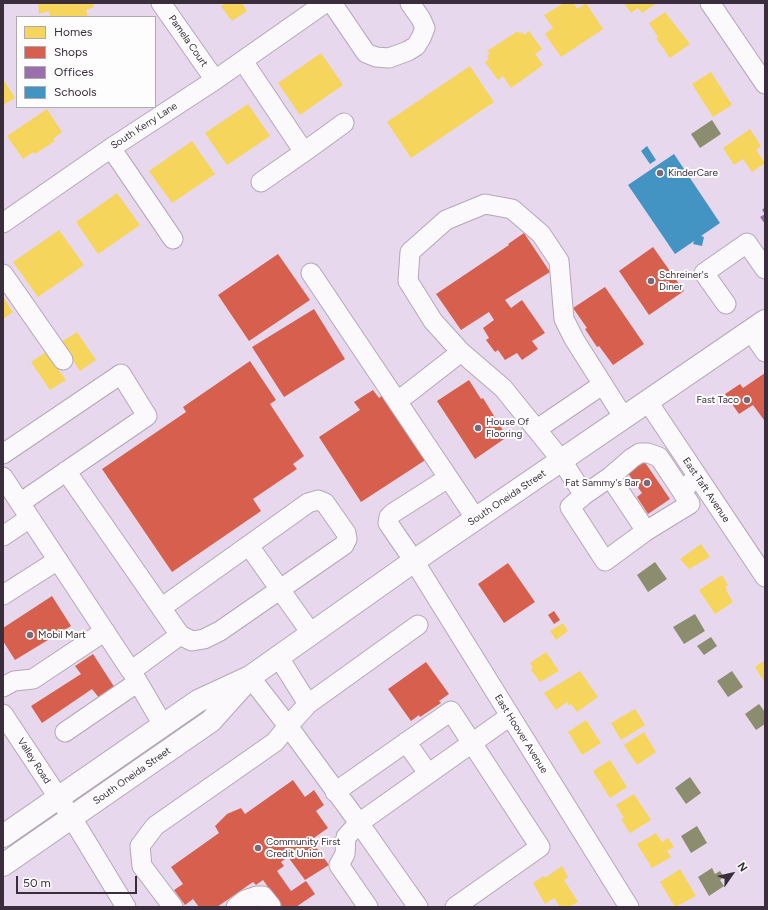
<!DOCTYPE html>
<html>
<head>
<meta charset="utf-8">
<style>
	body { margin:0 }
	#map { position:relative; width:768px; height:910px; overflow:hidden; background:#e8d8ed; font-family:Figtree,sans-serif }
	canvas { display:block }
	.frame { position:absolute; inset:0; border:4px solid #3a2e3d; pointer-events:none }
	.legend { position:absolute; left:16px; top:16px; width:140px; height:92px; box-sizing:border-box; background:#fdfdfd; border:1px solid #afaab0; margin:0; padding:5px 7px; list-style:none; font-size:12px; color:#3a2e3d }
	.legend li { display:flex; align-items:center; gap:8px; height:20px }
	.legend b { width:20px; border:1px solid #afaab0 }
	.north { position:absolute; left:712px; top:854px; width:40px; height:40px; -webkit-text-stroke:3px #fdfdfd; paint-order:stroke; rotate:56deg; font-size:11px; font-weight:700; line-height:16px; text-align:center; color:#3a2e3d }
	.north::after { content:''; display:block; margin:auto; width:14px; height:18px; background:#3a2e3d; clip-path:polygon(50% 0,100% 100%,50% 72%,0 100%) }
	.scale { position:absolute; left:16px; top:876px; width:121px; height:18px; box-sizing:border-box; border:2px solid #3a2e3d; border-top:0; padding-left:5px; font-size:12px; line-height:14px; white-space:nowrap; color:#3a2e3d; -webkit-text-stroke:3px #fdfdfd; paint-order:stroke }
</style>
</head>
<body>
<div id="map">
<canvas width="768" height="910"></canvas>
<div class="frame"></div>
<ul class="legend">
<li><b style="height:11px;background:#f6d55c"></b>Homes</li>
<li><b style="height:11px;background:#d6604d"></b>Shops</li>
<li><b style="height:11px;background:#9970ab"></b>Offices</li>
<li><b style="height:11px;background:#4393c3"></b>Schools</li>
</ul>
<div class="north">N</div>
<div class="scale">50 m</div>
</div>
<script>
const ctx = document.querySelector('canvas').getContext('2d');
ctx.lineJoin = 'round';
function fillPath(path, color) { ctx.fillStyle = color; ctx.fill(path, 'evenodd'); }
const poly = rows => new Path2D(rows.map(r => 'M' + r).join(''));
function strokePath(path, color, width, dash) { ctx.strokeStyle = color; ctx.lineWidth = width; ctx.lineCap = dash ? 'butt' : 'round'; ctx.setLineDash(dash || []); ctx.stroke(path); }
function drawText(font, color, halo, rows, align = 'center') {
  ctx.font = font + ' Figtree,sans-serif'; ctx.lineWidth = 4; ctx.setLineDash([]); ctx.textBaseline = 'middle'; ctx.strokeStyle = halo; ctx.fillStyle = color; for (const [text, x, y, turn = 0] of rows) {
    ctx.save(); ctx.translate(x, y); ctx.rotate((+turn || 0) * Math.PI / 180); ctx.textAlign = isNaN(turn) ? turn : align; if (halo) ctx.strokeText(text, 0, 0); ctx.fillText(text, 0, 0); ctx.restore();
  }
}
fillPath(poly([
	[38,3,93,3,94,7,86,10,88,17,50,17,49,11,39,14],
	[226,3,242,3,247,11,232,21,221,6],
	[564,3,574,3,577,9,586,3,603,29,561,57,545,34,553,28,544,15],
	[624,3,657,3,642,13,638,8,631,13],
	[665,12,690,44,670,58,656,38,658,37,649,23],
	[518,31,520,34,522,32,524,35,529,31,542,49,535,54,543,65,511,88,503,76,498,80,485,62,489,59,487,56,490,54,487,51],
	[321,53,343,85,300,115,278,83],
	[470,66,494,102,411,158,387,122],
	[711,72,732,105,713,117,692,84],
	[3,79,15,98,3,105],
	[248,104,270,136,227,165,205,133],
	[47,109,62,132,53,139,55,141,35,154,33,152,23,159,7,136],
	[750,129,761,146,756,150,765,163,752,172,743,159,734,165,723,148],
	[192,141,215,174,172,203,149,171],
	[117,193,140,225,98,254,76,222],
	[59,230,84,265,38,297,13,262],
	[3,297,13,312,3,319],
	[77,332,96,360,80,371,61,342],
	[46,352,66,380,50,390,31,362],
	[701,544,710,557,689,569,680,559],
	[722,575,728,585,725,587,727,589,726,590,733,602,715,614,699,590],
	[563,623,568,631,556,640,550,631],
	[546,652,559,671,540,682,531,670,533,668,530,663],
	[765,660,765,683,755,667],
	[580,671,598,697,577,712,571,704,569,706,567,702,556,710,544,693],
	[635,709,645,725,621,740,611,723],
	[586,720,601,743,582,755,568,732],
	[644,732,656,752,637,765,624,745],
	[610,760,627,787,610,798,593,771],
	[634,794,651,820,630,833,621,819,624,818,616,805],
	[656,833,662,842,668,838,674,847,667,851,671,857,652,868,637,844],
	[562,866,568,877,564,880,578,902,569,907,560,907,554,898,545,904,533,883,544,876,545,878],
	[680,869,696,896,675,907,660,882]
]), '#f6d55c');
fillPath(poly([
	[524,233,550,272,505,300,511,308,522,300,545,333,532,341,538,349,522,360,517,353,505,360,498,350,495,352,486,340,489,338,483,328,494,320,489,312,461,330,436,294,509,245,508,244],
	[653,247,684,291,649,315,619,271],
	[278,254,310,300,249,341,218,295],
	[605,287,644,344,613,365,599,346,597,347,585,329,587,328,573,308],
	[314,309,345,359,284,397,252,347],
	[250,361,276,400,270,404,304,456,293,464,297,469,253,499,261,511,172,572,102,469,186,412,183,407],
	[765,373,765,419,764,420,753,405,739,414,725,394,740,384,743,388],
	[469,380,481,399,483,398,507,437,475,459,437,401],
	[373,390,379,398,384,394,427,459,361,502,319,437,360,410,354,402],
	[644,461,670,499,648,514,637,497,642,493,627,472],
	[508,563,535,602,504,623,478,584],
	[52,596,71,626,15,660,3,641,3,628],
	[554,611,560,620,554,624,548,615],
	[93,654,115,688,100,699,92,689,42,723,31,706,81,674,75,666],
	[426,662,449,694,439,701,441,703,420,717,419,715,411,721,388,689],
	[293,780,305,797,314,790,324,805,316,811,328,828,311,840,329,865,305,880,288,857,281,862,284,866,277,871,291,891,306,881,315,894,296,907,270,907,278,901,263,880,256,885,253,882,217,907,199,907,193,899,185,905,174,890,183,884,171,867,219,833,215,826,227,814,241,808,245,814]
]), '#d6604d');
fillPath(poly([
	[765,207,765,224,760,217,765,214,762,210]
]), '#9970ab');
fillPath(poly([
	[647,146,656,160,650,164,641,151],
	[674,154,720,223,701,236,704,237,702,246,693,244,694,241,675,254,628,185]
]), '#4393c3');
fillPath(poly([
	[712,120,721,134,700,148,691,134],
	[655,562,667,579,648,592,637,575],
	[695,614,705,631,684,644,673,627],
	[711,637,717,646,704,655,697,646],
	[732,671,743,687,728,697,717,681],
	[759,704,765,712,765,724,756,730,745,714],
	[690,777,701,793,686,804,675,788],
	[697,826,707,843,691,853,681,836],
	[712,868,715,874,720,871,724,877,720,880,724,886,709,896,698,877]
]), '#8c8c6e');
const minor = poly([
	[161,3,215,80],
	[332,3,366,53,376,57,389,58,408,51,416,46,421,38,425,28,421,19,410,3],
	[710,3,765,84],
	[243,61,304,152,344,123],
	[111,148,173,239],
	[261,182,304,152],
	[3,223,111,148,215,80,325,3],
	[311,273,476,519],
	[3,274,63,360],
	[726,304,704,273,747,243,765,269],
	[751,331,765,352],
	[398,401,461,352],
	[648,402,765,577],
	[624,418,574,339,564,319,559,261,541,234,512,209,485,204,446,220,410,252,408,281,433,321,461,352,503,388,562,461,584,495,610,477,646,531,690,504,681,490,697,478],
	[537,429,602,385],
	[3,454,121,374,147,416,20,503,131,671,180,635,66,471],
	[3,477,20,503],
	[610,477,632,458,640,453,648,453,659,457,681,490],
	[448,478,393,513,389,517,388,523,414,561,629,907],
	[584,495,570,507,605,561,646,531],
	[3,536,30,518],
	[249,546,311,633],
	[3,595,58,560],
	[161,608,308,503,318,500,325,503,346,533,347,539,344,545,220,631,204,639,192,641,180,635],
	[278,656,308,704,288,726,359,823,510,716],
	[132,672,163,725],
	[3,687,14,681,33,679,105,631],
	[308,704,418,625],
	[3,714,72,818,126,907],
	[65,732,138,682],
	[406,742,428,773],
	[335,792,451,711,540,847,455,907],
	[173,907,142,866,140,846,155,826,275,742,288,726,250,677],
	[236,907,245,900,257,896,263,896,271,906],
	[368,907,339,865,345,854,346,837,359,823,418,907]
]);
const major = poly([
	[3,836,198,701,250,677,414,561,765,321],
	[3,865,211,721,246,682]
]);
strokePath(minor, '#b3a7b7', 21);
strokePath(major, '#b3a7b7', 24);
strokePath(minor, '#fcf9fc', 19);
strokePath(major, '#fcf9fc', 22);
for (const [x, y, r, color] of [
	[660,173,4,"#776a7b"],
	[651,281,4,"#776a7b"],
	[747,400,4,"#776a7b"],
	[478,428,4,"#776a7b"],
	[647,483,4,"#776a7b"],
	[30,635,4,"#776a7b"],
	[258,848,4,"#776a7b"]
]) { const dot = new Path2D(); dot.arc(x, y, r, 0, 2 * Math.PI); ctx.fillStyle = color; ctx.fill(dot); strokePath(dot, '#fdfdfd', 1.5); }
drawText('10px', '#3a2e3d', '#fdfdfd', [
	["Pamela Court",188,41,55],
	["South Kerry Lane",144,126,-33],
	["East Taft Avenue",706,490,56],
	["South Oneida Street",507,498,-34],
	["East Hoover Avenue",521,734,58],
	["Valley Road",34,761,57],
	["South Oneida Street",132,776,-35]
]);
drawText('10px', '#3a2e3d', '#fdfdfd', [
	["KinderCare",668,173],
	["Schreiner's",659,275],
	["Diner",659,287],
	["Fast Taco",739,400,"right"],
	["House Of",486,422],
	["Flooring",486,434],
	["Fat Sammy's Bar",639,483,"right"],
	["Mobil Mart",38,635],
	["Community First",266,842],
	["Credit Union",266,854]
], 'left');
</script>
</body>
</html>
